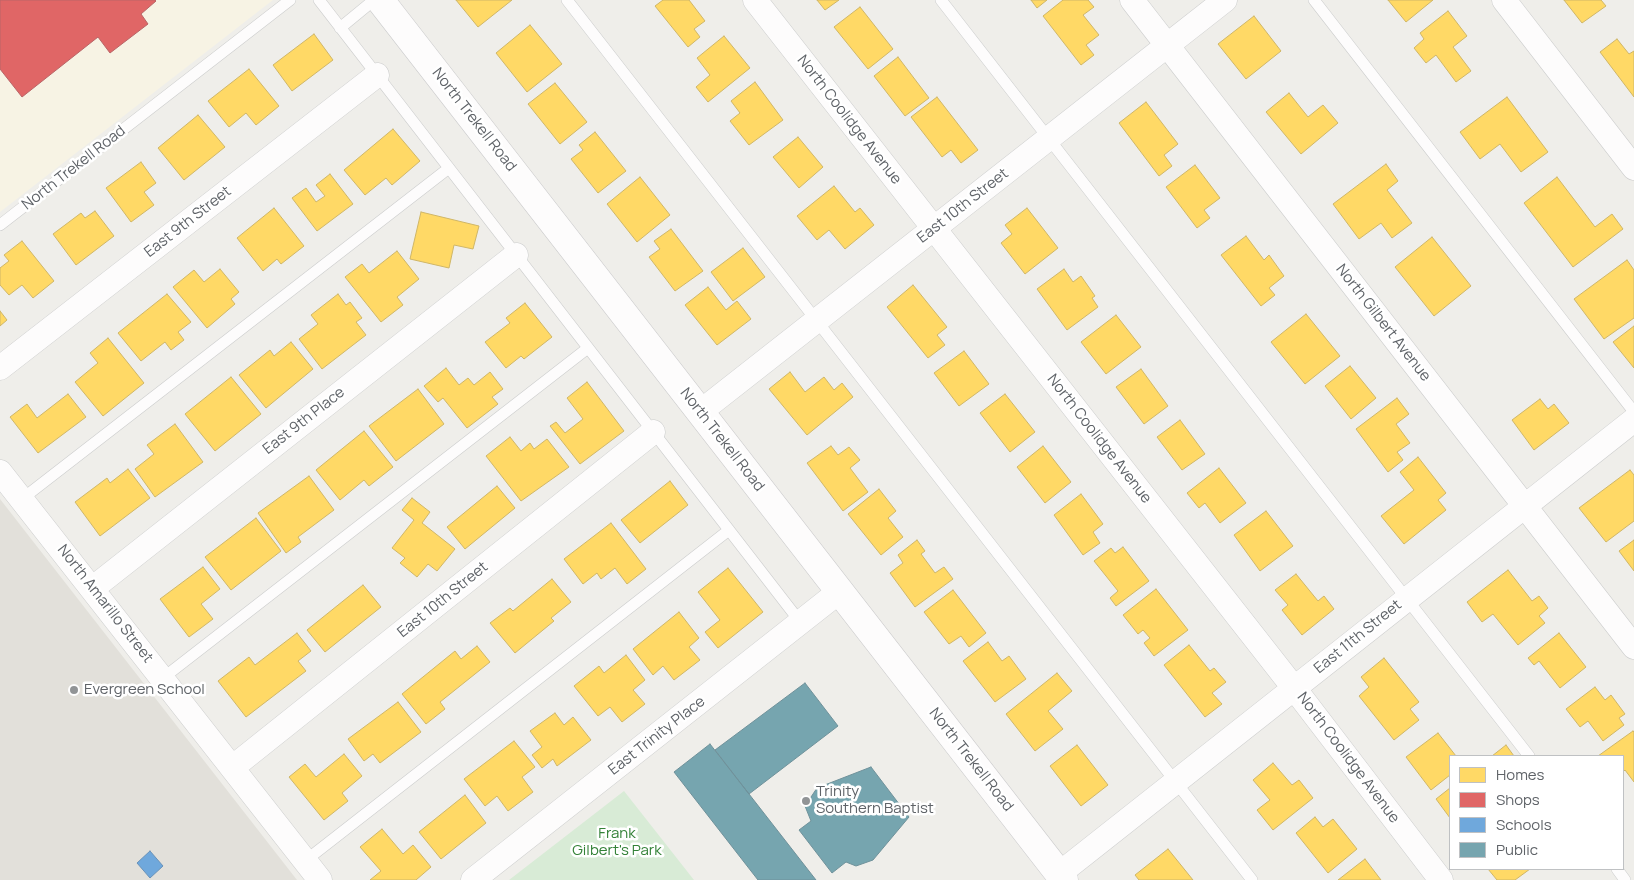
<!DOCTYPE html>
<html>
<head>
<meta charset="utf-8">
<style>
	body { margin:0 }
	#map { position:relative; width:1634px; height:880px; overflow:hidden; background:#efeeea; font-family:Manrope,sans-serif }
	canvas { display:block }
	.legend { position:absolute; left:1449px; top:755px; width:175px; height:115px; box-sizing:border-box; background:#fff; border:1px solid #bfc1c3; margin:0; padding:6px 9px; list-style:none; font-size:15px; color:#5f6368 }
	.legend li { display:flex; align-items:center; gap:10px; height:25px }
	.legend b { width:25px; border:1px solid #bfc1c3 }
</style>
</head>
<body>
<div id="map">
<canvas width="1634" height="880"></canvas>
<ul class="legend">
<li><b style="height:14px;background:#ffd966"></b>Homes</li>
<li><b style="height:14px;background:#e06666"></b>Shops</li>
<li><b style="height:14px;background:#6fa8dc"></b>Schools</li>
<li><b style="height:14px;background:#76a5af"></b>Public</li>
</ul>
</div>
<script>
const ctx = document.querySelector('canvas').getContext('2d');
ctx.lineJoin = 'round';
function fillPath(path, color) { ctx.fillStyle = color; ctx.fill(path, 'evenodd'); }
const poly = rows => new Path2D(rows.map(r => 'M' + r).join(''));
function strokePath(path, color, width, dash) { ctx.strokeStyle = color; ctx.lineWidth = width; ctx.lineCap = dash ? 'butt' : 'round'; ctx.setLineDash(dash || []); ctx.stroke(path); }
function drawText(font, color, halo, rows, align = 'center') {
  ctx.font = font + ' Manrope,sans-serif'; ctx.lineWidth = 5; ctx.setLineDash([]); ctx.textBaseline = 'middle'; ctx.strokeStyle = halo; ctx.fillStyle = color; for (const [text, x, y, turn = 0] of rows) {
    ctx.save(); ctx.translate(x, y); ctx.rotate((+turn || 0) * Math.PI / 180); ctx.textAlign = isNaN(turn) ? turn : align; if (halo) ctx.strokeText(text, 0, 0); ctx.fillText(text, 0, 0); ctx.restore();
  }
}
fillPath(poly([
	[0,0,273,0,0,212]
]), '#f7f3e4');
fillPath(poly([
	[0,499,297,880,0,880]
]), '#e2e0da');
fillPath(poly([
	[624,791,694,880,509,880]
]), '#d8ebd6');
const homes = poly([
	[456,0,512,0,478,27,456,0],
	[663,0,689,0,705,21,694,29,700,37,688,47,655,6,663,0],
	[817,0,839,0,825,10,817,0],
	[1031,0,1047,0,1037,8,1031,0],
	[1063,0,1088,0,1094,7,1083,15,1099,35,1086,45,1094,55,1081,65,1043,16,1063,0],
	[1388,0,1433,0,1406,22,1388,0],
	[1564,0,1601,0,1606,6,1582,23,1564,0],
	[860,7,893,49,868,69,834,27,860,7],
	[1448,11,1467,36,1453,47,1471,71,1456,82,1436,55,1426,63,1414,48,1424,39,1420,33,1448,11],
	[1254,16,1281,51,1246,79,1218,44,1254,16],
	[530,25,562,64,527,92,496,53,530,25],
	[314,34,333,60,292,91,273,65,314,34],
	[724,36,750,68,708,102,696,87,710,75,697,58,724,36],
	[1617,39,1629,54,1634,51,1634,97,1600,52,1617,39],
	[898,57,929,98,905,116,874,76,898,57],
	[249,69,279,106,256,125,246,113,229,127,208,101,249,69],
	[755,82,783,120,749,145,730,121,740,113,731,101,755,82],
	[555,83,587,122,560,144,528,104,555,83],
	[1289,93,1308,117,1323,105,1338,123,1301,154,1266,112,1289,93],
	[937,97,978,150,961,163,951,150,942,157,911,117,937,97],
	[1507,97,1548,152,1521,172,1500,144,1480,159,1460,132,1507,97],
	[1146,102,1178,144,1164,155,1172,166,1159,176,1119,123,1146,102],
	[198,115,225,147,184,180,158,148,198,115],
	[393,129,420,161,392,185,386,178,365,195,344,170,393,129],
	[595,132,626,171,598,193,571,159,583,150,579,145,595,132],
	[798,137,823,167,799,188,773,157,798,137],
	[141,162,156,183,144,192,154,205,131,222,106,188,141,162],
	[1386,164,1398,181,1387,190,1412,223,1392,238,1381,223,1359,239,1333,204,1386,164],
	[1195,165,1220,198,1204,210,1210,218,1197,228,1166,187,1195,165],
	[330,174,353,204,317,231,292,198,306,188,316,202,325,196,316,185,330,174],
	[640,177,670,215,637,242,607,204,640,177],
	[1557,177,1595,227,1612,214,1623,229,1573,267,1524,203,1557,177],
	[834,186,855,212,860,208,874,225,845,249,829,230,817,240,797,216,834,186],
	[274,208,304,246,281,264,277,259,263,271,237,238,274,208],
	[1027,208,1058,248,1025,274,1001,243,1012,234,1005,225,1027,208],
	[95,211,114,236,76,265,53,234,81,213,85,218,95,211],
	[421,212,479,226,473,249,454,245,449,268,410,259,421,212],
	[671,229,703,271,675,291,649,257,660,249,654,241,671,229],
	[1246,236,1264,260,1269,255,1284,276,1269,288,1275,295,1261,306,1221,255,1246,236],
	[1432,237,1471,286,1434,316,1395,267,1432,237],
	[22,241,54,281,33,298,22,285,9,295,0,285,0,268,9,261,4,255,22,241],
	[743,248,765,277,733,301,711,272,743,248],
	[397,251,419,279,397,297,403,305,381,322,345,277,362,264,369,273,397,251],
	[1627,260,1634,270,1634,318,1604,339,1574,299,1627,260],
	[220,269,239,292,231,299,235,304,207,328,173,287,194,270,204,282,220,269],
	[1064,269,1073,282,1081,276,1095,296,1092,298,1098,307,1067,330,1037,289,1064,269],
	[913,285,947,327,937,335,945,345,928,358,887,307,913,285],
	[708,287,726,310,737,301,751,319,717,345,685,305,708,287],
	[167,294,191,322,178,332,184,340,171,350,165,342,141,361,118,333,167,294],
	[338,294,346,305,350,302,362,318,356,322,366,335,322,369,299,339,318,324,311,315,338,294],
	[525,303,552,337,524,359,521,356,506,368,485,342,510,323,506,318,525,303],
	[0,311,7,320,0,326,0,311],
	[1306,314,1340,356,1305,384,1271,342,1306,314],
	[1116,315,1141,347,1106,374,1081,342,1116,315],
	[1634,326,1634,368,1613,342,1634,326],
	[108,338,144,383,103,416,75,382,98,363,90,353,108,338],
	[291,342,313,369,266,408,239,375,270,350,274,356,291,342],
	[964,351,989,384,959,406,934,373,964,351],
	[1350,366,1376,398,1351,419,1325,386,1350,366],
	[446,368,459,385,468,378,474,385,490,372,503,389,492,397,498,404,467,428,443,398,438,402,424,386,446,368],
	[1141,369,1168,406,1144,424,1116,387,1141,369],
	[790,372,805,392,824,377,834,390,842,383,853,397,807,435,769,389,790,372],
	[231,377,261,414,215,451,185,414,231,377],
	[587,382,624,431,580,464,550,426,556,422,565,433,583,419,567,398,587,382],
	[418,389,444,424,396,461,369,426,418,389],
	[68,394,86,417,38,453,10,417,27,404,37,418,68,394],
	[1005,394,1035,432,1010,452,980,413,1005,394],
	[1397,398,1409,414,1396,424,1410,443,1397,452,1403,460,1388,472,1356,429,1397,398],
	[1540,399,1548,409,1554,404,1569,423,1534,450,1512,420,1540,399],
	[1180,420,1205,454,1182,470,1157,437,1180,420],
	[175,424,203,462,155,497,135,469,154,454,147,445,175,424],
	[364,431,393,467,369,486,364,480,340,500,316,470,364,431],
	[510,437,521,451,530,443,534,449,547,439,569,467,521,501,486,456,510,437],
	[831,446,838,455,849,447,860,460,850,468,868,492,843,511,807,463,831,446],
	[1043,446,1071,482,1045,503,1017,467,1043,446],
	[1418,457,1446,493,1438,500,1446,510,1404,544,1381,516,1414,490,1400,472,1418,457],
	[1219,468,1246,503,1220,523,1205,503,1199,508,1187,493,1219,468],
	[128,469,150,498,100,536,75,502,107,478,110,483,128,469],
	[1630,470,1634,475,1634,521,1606,542,1579,508,1630,470],
	[309,476,334,510,298,537,301,542,286,553,258,513,309,476],
	[670,481,688,505,640,543,621,520,670,481],
	[497,486,515,508,465,549,447,527,497,486],
	[879,489,896,511,888,518,903,537,881,555,848,514,879,489],
	[1081,494,1103,524,1093,532,1100,543,1083,555,1054,515,1081,494],
	[412,498,430,512,422,523,455,549,437,571,428,564,417,577,400,563,405,558,392,548,414,520,402,510,412,498],
	[1266,511,1293,546,1260,571,1234,535,1266,511],
	[256,518,281,551,231,590,205,557,256,518],
	[611,523,646,569,627,584,615,568,601,579,597,573,583,584,564,559,611,523],
	[917,540,925,551,921,554,935,573,944,567,953,579,915,607,890,573,903,563,898,555,917,540],
	[1634,540,1634,571,1619,551,1634,540],
	[1123,547,1149,581,1116,606,1110,598,1118,591,1094,561,1111,548,1115,553,1123,547],
	[203,567,220,589,201,604,213,619,189,637,160,599,203,567],
	[728,568,763,612,718,648,705,632,720,620,698,592,728,568],
	[1508,570,1532,601,1539,596,1548,608,1539,616,1545,623,1518,645,1493,614,1482,622,1467,602,1508,570],
	[1296,574,1318,601,1324,596,1334,609,1302,635,1282,610,1288,605,1275,590,1296,574],
	[552,579,571,602,551,618,554,621,515,653,490,623,510,608,513,611,552,579],
	[363,585,381,607,325,652,307,630,363,585],
	[1156,589,1188,630,1154,656,1144,643,1150,638,1143,630,1138,634,1123,615,1156,589],
	[953,590,986,633,969,647,961,636,949,644,924,612,953,590],
	[679,612,699,638,689,647,700,660,674,680,663,666,653,675,633,649,679,612],
	[297,633,311,651,298,661,306,671,246,717,218,681,249,657,255,665,297,633],
	[1559,633,1586,667,1560,688,1539,661,1534,665,1528,658,1559,633],
	[988,642,1002,661,1009,656,1026,679,995,702,963,661,988,642],
	[1189,645,1210,671,1214,668,1226,682,1212,693,1222,704,1205,717,1164,665,1189,645],
	[477,646,490,662,440,702,445,709,426,724,402,694,455,651,461,659,477,646],
	[626,655,645,680,633,690,645,704,622,722,610,707,598,716,574,686,599,666,604,673,626,655],
	[1384,658,1419,702,1410,709,1419,720,1394,740,1359,696,1369,687,1361,677,1384,658],
	[1057,673,1072,691,1048,711,1063,729,1035,751,1006,714,1057,673],
	[1595,687,1605,700,1611,695,1625,714,1619,718,1624,725,1603,741,1588,721,1580,727,1566,709,1595,687],
	[398,702,421,732,380,763,373,754,364,761,348,739,398,702],
	[555,713,564,725,573,717,591,740,557,766,553,759,542,768,532,755,542,747,530,731,555,713],
	[1633,731,1634,732,1634,782,1625,770,1623,772,1623,756,1598,756,1633,731],
	[1438,733,1456,756,1450,756,1450,775,1431,790,1406,757,1438,733],
	[514,741,535,767,522,777,533,792,508,811,497,796,485,806,464,779,514,741],
	[1077,745,1108,785,1081,806,1050,766,1077,745],
	[1506,745,1514,756,1492,756,1506,745],
	[344,754,362,776,342,793,348,801,324,820,289,777,305,764,316,777,344,754],
	[1273,763,1292,785,1299,780,1313,798,1273,830,1257,810,1270,800,1253,780,1273,763],
	[1450,788,1450,818,1436,799,1450,788],
	[465,795,486,823,441,859,419,832,465,795],
	[1315,817,1323,827,1333,819,1357,849,1328,873,1296,833,1315,817],
	[382,829,403,854,413,845,431,867,416,880,370,880,381,871,360,847,382,829],
	[1168,849,1193,880,1139,880,1135,875,1168,849],
	[1365,859,1381,880,1338,880,1365,859],
	[1488,869,1530,869,1515,880,1497,880,1488,869]
]);
fillPath(homes, '#ffd966');
strokePath(homes, '#cfb667', 1);
const shops = poly([
	[0,0,155,0,156,1,141,14,148,24,110,53,98,37,22,97,0,69,0,0]
]);
fillPath(shops, '#e06666');
strokePath(shops, '#b96567', 1);
const schools = poly([
	[150,851,163,866,150,878,137,863,150,851]
]);
fillPath(schools, '#6fa8dc');
strokePath(schools, '#6a93b9', 1);
const public = poly([
	[805,683,838,726,749,794,715,750,805,683],
	[710,744,749,794,816,880,758,880,674,772,710,744],
	[871,767,909,817,873,860,856,866,846,862,832,873,799,830,811,821,805,806,817,788,871,767]
]);
fillPath(public, '#76a5af');
strokePath(public, '#6f919a', 1);
const service = poly([
	[319,0,801,623],
	[567,0,1252,880],
	[941,0,1529,756],
	[1314,0,1634,412],
	[340,28,374,0],
	[0,225,290,0],
	[22,499,449,168],
	[163,678,588,348],
	[305,861,729,530],
	[1617,869,1625,880]
]);
const minor = poly([
	[755,0,1294,688,1441,880],
	[1132,0,1634,647],
	[1504,0,1634,168],
	[0,368,377,75],
	[700,412,1225,0],
	[0,472,320,880],
	[93,588,516,255],
	[233,767,653,432],
	[1059,874,1634,420],
	[473,880,840,591]
]);
const secondary = poly([
	[380,0,1064,880]
]);
strokePath(service, '#cbcccc', 12);
strokePath(minor, '#cbcccc', 25);
strokePath(secondary, '#cacacb', 29);
strokePath(service, '#fdfcfc', 11);
strokePath(minor, '#fdfcfc', 24);
strokePath(secondary, '#fdfcfc', 28);
for (const [x, y, r, color] of [
	[74,690,5,"#919496"],
	[806,801,5,"#919496"]
]) { const dot = new Path2D(); dot.arc(x, y, r, 0, 2 * Math.PI); ctx.fillStyle = color; ctx.fill(dot); strokePath(dot, '#fff', 2); }
drawText('15px', '#5f6368', '#fff', [
	["North Trekell Road",474,120,52],
	["North Coolidge Avenue",849,120,52],
	["North Trekell Road",74,168,-38],
	["East 10th Street",963,206,-38],
	["East 9th Street",188,222,-38],
	["North Gilbert Avenue",1383,323,52],
	["East 9th Place",304,421,-38],
	["North Coolidge Avenue",1099,439,52],
	["North Trekell Road",722,440,52],
	["East 10th Street",443,600,-39],
	["North Amarillo Street",105,604,52],
	["East 11th Street",1358,637,-39],
	["East Trinity Place",657,736,-38],
	["North Coolidge Avenue",1348,758,53],
	["North Trekell Road",971,760,52]
]);
drawText('15px', '#5f6368', '#fff', [
	["Evergreen School",84,690],
	["Trinity",816,792],
	["Southern Baptist",816,809]
], 'left');
drawText('15px', '#348238', '#fff', [
	["Frank",617,834],
	["Gilbert's Park",617,851]
]);
</script>
</body>
</html>
